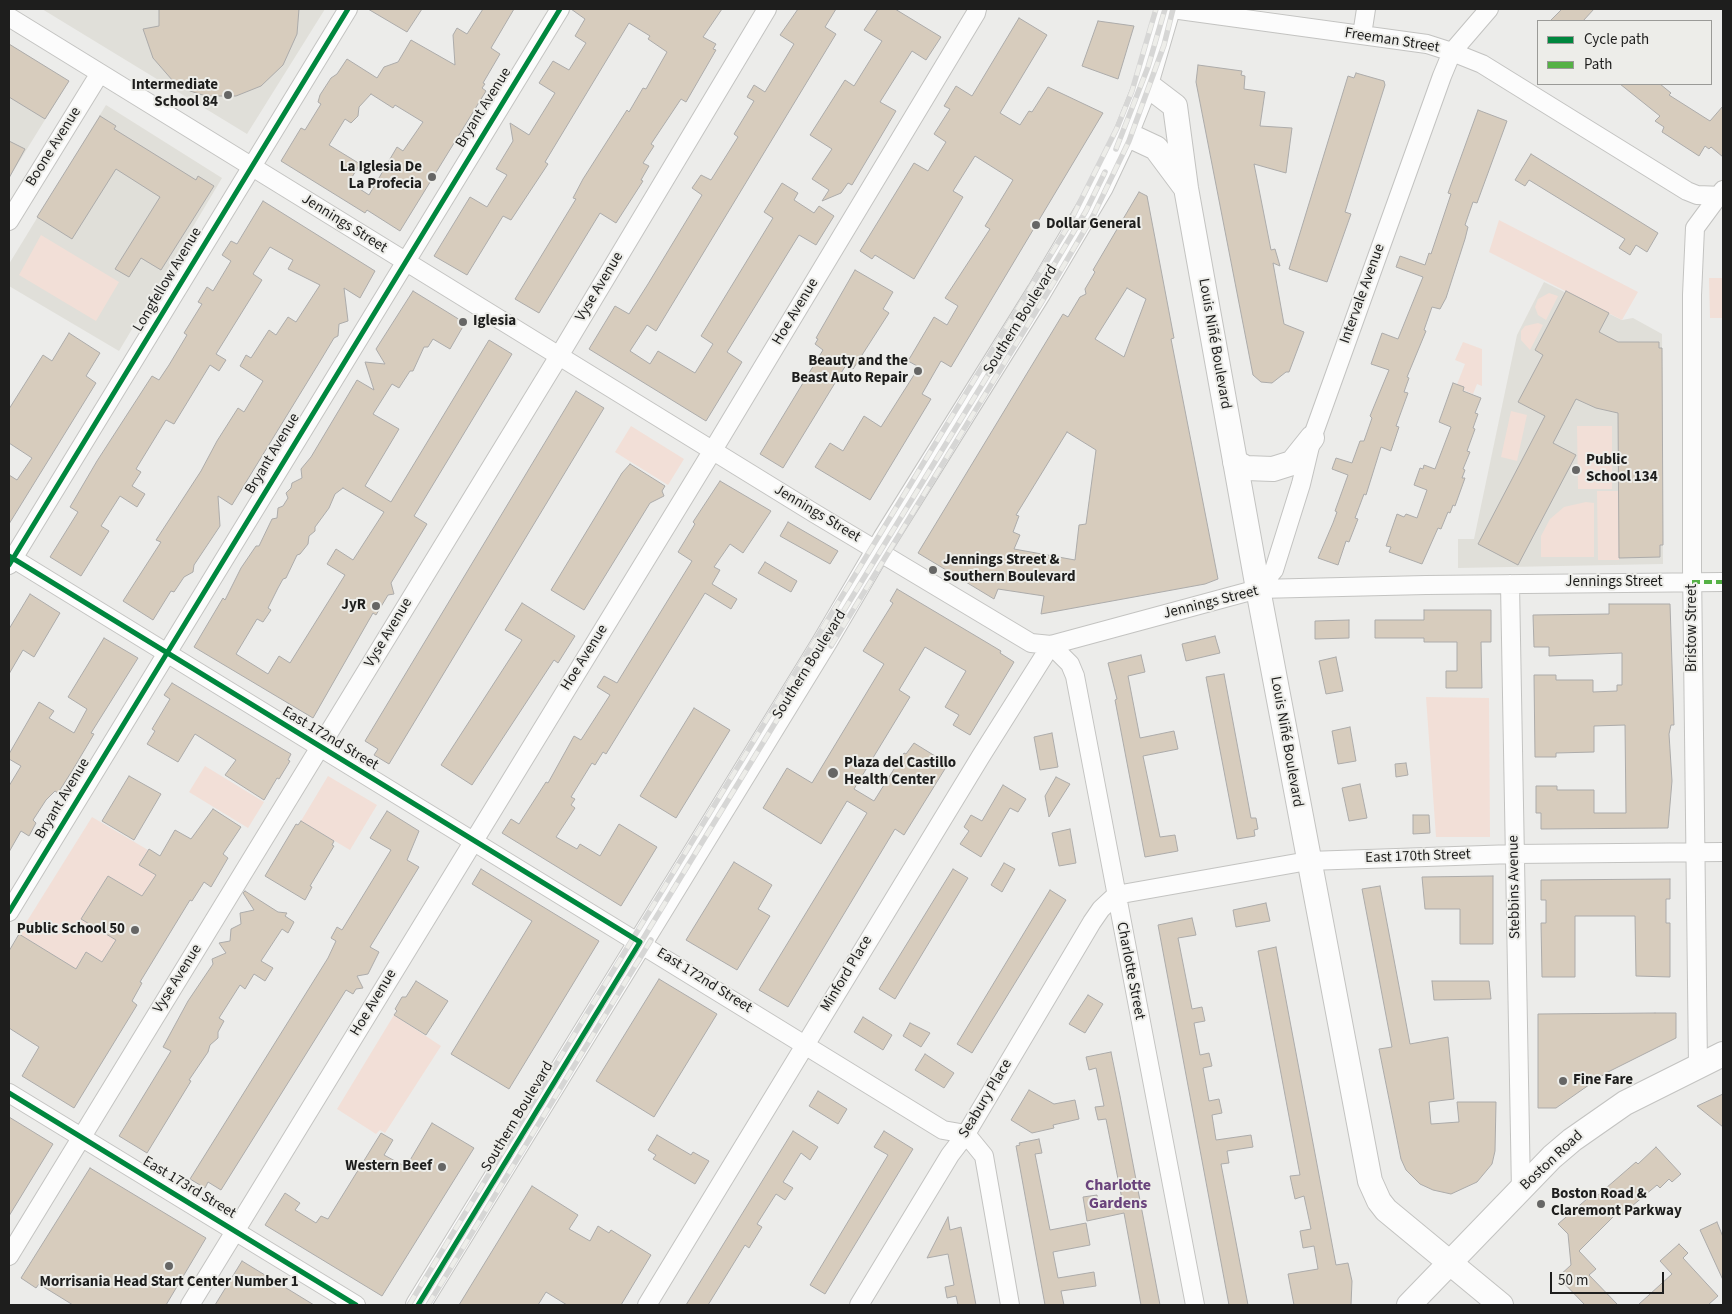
<!DOCTYPE html>
<html>
<head>
<meta charset="utf-8">
<style>
	body { margin:0 }
	#map { position:relative; width:1732px; height:1314px; overflow:hidden; background:#ececea; font-family:"Source Sans 3",sans-serif }
	canvas { display:block }
	.frame { position:absolute; inset:0; border:10px solid #1e1e1d; pointer-events:none }
	.legend { position:absolute; left:1537px; top:20px; width:175px; height:65px; box-sizing:border-box; background:#edede9; border:1px solid #9a9a97; margin:0; padding:6px 9px; list-style:none; font-size:15px; color:#1e1e1d }
	.legend li { display:flex; align-items:center; gap:10px; height:25px }
	.legend b { width:25px; border:1px solid #9a9a97 }
	.scale { position:absolute; left:1550px; top:1272px; width:114px; height:22px; box-sizing:border-box; border:2px solid #1e1e1d; border-top:0; padding-left:6px; font-size:15px; line-height:18px; white-space:nowrap; color:#1e1e1d; -webkit-text-stroke:4px #edede9; paint-order:stroke }
</style>
</head>
<body>
<div id="map">
<canvas width="1732" height="1314"></canvas>
<div class="frame"></div>
<ul class="legend">
<li><b style="height:6px;background:#00873e"></b>Cycle path</li>
<li><b style="height:6px;background:#55b145"></b>Path</li>
</ul>
<div class="scale">50 m</div>
</div>
<script>
const ctx = document.querySelector('canvas').getContext('2d');
ctx.lineJoin = 'round';
function fillPath(path, color) { ctx.fillStyle = color; ctx.fill(path, 'evenodd'); }
const poly = rows => new Path2D(rows.map(r => 'M' + r).join(''));
function strokePath(path, color, width, dash) { ctx.strokeStyle = color; ctx.lineWidth = width; ctx.lineCap = dash ? 'butt' : 'round'; ctx.setLineDash(dash || []); ctx.stroke(path); }
function drawText(font, color, halo, rows, align = 'center') {
  ctx.font = font + ' "Source Sans 3",sans-serif'; ctx.lineWidth = 4; ctx.setLineDash([]); ctx.textBaseline = 'middle'; ctx.strokeStyle = halo; ctx.fillStyle = color; for (const [text, x, y, turn = 0] of rows) {
    ctx.save(); ctx.translate(x, y); ctx.rotate((+turn || 0) * Math.PI / 180); ctx.textAlign = isNaN(turn) ? turn : align; if (halo) ctx.strokeText(text, 0, 0); ctx.fillText(text, 0, 0); ctx.restore();
  }
}
fillPath(poly([
	[42,9,325,9,247,134],
	[9,44,69,81,9,178],
	[106,105,222,178,119,351,9,286,9,264],
	[1544,282,1622,320,1633,318,1662,334,1663,564,1458,568,1458,539,1474,539,1517,335]
]), '#e0dfd9');
fillPath(poly([
	[1499,220,1638,292,1622,320,1489,252],
	[41,235,119,282,96,321,19,275],
	[1709,278,1723,278,1723,318,1710,318],
	[1549,293,1558,296,1546,320,1538,315,1535,307,1538,299],
	[1538,323,1543,325,1530,350,1521,340,1521,331,1525,326],
	[1463,342,1482,349,1482,386,1477,384,1473,394,1456,387,1465,364,1455,360],
	[1511,411,1527,415,1517,461,1501,457],
	[631,426,684,459,668,485,615,452],
	[1577,426,1612,426,1612,489,1578,489],
	[1597,491,1619,491,1619,560,1598,560],
	[1586,502,1594,503,1594,557,1541,557,1541,536,1550,519,1564,507],
	[1426,697,1489,698,1490,837,1436,837],
	[205,766,264,802,248,828,189,792],
	[328,776,377,805,350,850,301,821],
	[92,817,148,850,139,865,156,875,142,896,108,876,81,919,116,940,102,962,86,952,76,969,19,934],
	[394,1015,441,1046,385,1133,380,1130,376,1134,337,1109]
]), '#f2dfd7');
const building = poly([
	[159,9,299,9,297,34,283,65,261,86,236,96,206,96,190,91,173,81,153,58,143,29,159,26,159,9],
	[368,9,422,9,407,32,368,9],
	[483,9,514,9,491,48,500,54,483,83,485,84,482,88,486,91,400,231,367,210,365,213,281,161,301,128,305,130,321,104,318,102,320,95,331,78,337,74,347,59,377,78,384,67,398,62,411,40,455,65,453,35,457,28,467,34,483,9],
	[371,94,393,108,395,105,423,122,403,151,397,147,369,195,349,182,360,164,329,145,345,119,351,123,358,116,359,107,371,94],
	[571,9,722,9,703,37,716,44,713,49,716,50,686,102,681,99,651,144,654,146,643,163,649,166,641,180,643,181,616,223,600,213,539,313,515,299,576,199,573,198,583,179,627,110,629,112,643,88,646,89,667,52,648,39,650,36,629,23,545,162,548,164,511,220,503,216,467,275,434,256,470,197,487,207,495,194,507,175,496,169,513,141,510,123,529,135,555,93,539,83,553,61,569,70,586,43,575,36,585,19,571,9],
	[798,9,836,9,825,27,836,34,656,331,647,325,630,351,650,364,658,351,695,373,713,344,701,336,773,218,764,212,782,183,798,193,794,200,814,213,819,206,834,216,816,245,799,235,727,352,742,362,706,421,589,349,615,306,629,314,648,284,702,195,692,188,701,175,711,180,738,137,734,134,754,101,747,97,754,85,765,92,794,44,780,35,798,9],
	[878,9,895,9,941,37,926,60,912,51,880,102,896,111,852,185,848,183,841,193,822,201,829,190,812,179,832,149,810,135,845,80,854,86,882,41,864,30,878,9],
	[1562,9,1594,9,1583,21,1550,21,1562,9],
	[1019,18,1047,35,1000,113,1020,125,1029,111,1032,112,1048,87,1103,113,951,367,941,361,922,394,931,399,870,500,815,467,830,443,843,451,864,416,881,427,919,367,908,361,934,317,947,325,958,306,945,298,990,229,985,226,1013,180,975,156,953,191,963,197,914,279,875,255,872,259,860,251,914,163,928,171,946,142,934,134,950,109,944,106,956,86,972,96,1019,18],
	[1098,21,1134,26,1118,79,1082,66,1098,21],
	[9,44,69,81,45,119,9,97,9,44],
	[1198,65,1242,71,1241,75,1245,76,1244,89,1265,92,1260,126,1292,128,1286,173,1254,164,1271,250,1275,249,1280,266,1273,263,1284,324,1304,332,1289,372,1286,372,1272,383,1261,382,1253,375,1196,82,1198,65],
	[1356,73,1384,81,1385,85,1345,212,1351,214,1327,282,1289,269,1348,76,1354,78,1356,73],
	[1620,84,1660,84,1671,93,1669,95,1710,121,1723,106,1723,157,1711,147,1709,149,1705,146,1699,156,1662,132,1664,127,1655,121,1660,116,1620,84],
	[1478,110,1507,121,1477,203,1473,202,1465,225,1468,227,1465,239,1446,298,1440,309,1432,307,1424,330,1426,331,1407,377,1409,378,1404,392,1408,393,1396,426,1399,427,1391,451,1381,447,1366,495,1364,494,1355,518,1358,519,1349,542,1346,541,1338,565,1318,558,1333,523,1337,512,1335,511,1348,475,1332,469,1336,458,1352,463,1360,441,1364,441,1372,418,1370,416,1389,370,1371,364,1382,333,1398,339,1423,277,1396,267,1400,256,1425,265,1429,253,1431,254,1451,194,1448,193,1478,110],
	[100,116,116,126,114,129,196,180,198,176,214,186,161,270,141,258,129,277,115,269,160,197,116,169,72,239,37,217,100,116],
	[9,141,25,149,9,178,9,141],
	[1531,154,1658,233,1647,252,1636,245,1630,255,1619,248,1625,239,1529,180,1525,186,1515,180,1531,154],
	[1139,192,1147,196,1174,338,1171,339,1218,579,1205,584,1041,614,1044,596,998,589,994,599,918,553,1063,314,1068,317,1080,297,1086,294,1085,289,1095,272,1093,270,1139,192],
	[1127,288,1146,299,1124,357,1095,339,1127,288],
	[1067,432,1096,450,1086,524,1079,525,1075,560,1014,549,1020,535,1013,532,1019,516,1016,515,1067,432],
	[263,201,375,271,360,298,344,288,348,321,339,324,338,336,334,338,322,358,232,505,218,496,220,526,194,565,193,572,184,577,174,592,171,591,153,620,123,601,161,542,156,540,201,471,217,441,238,408,244,412,263,381,240,366,246,355,251,358,269,330,276,335,288,317,296,322,320,285,288,269,293,260,270,247,253,274,262,280,216,354,226,360,219,371,210,365,174,424,166,420,136,469,141,472,132,486,145,494,137,507,120,496,101,526,109,531,81,576,50,557,78,512,70,507,97,461,152,376,159,380,169,365,187,335,184,333,202,304,198,302,207,287,213,291,231,261,222,255,231,241,237,244,263,201],
	[855,270,893,292,883,309,889,313,853,369,846,365,783,468,760,454,823,350,815,344,818,339,816,338,855,270],
	[413,291,465,323,450,349,433,339,428,347,424,347,413,371,410,371,399,388,392,384,373,414,399,429,365,486,391,502,489,340,512,354,414,516,427,524,391,583,394,594,388,595,376,615,373,613,313,718,194,647,223,598,225,600,241,568,256,546,259,546,272,519,277,518,278,508,283,506,288,498,286,493,291,488,292,483,302,478,301,469,311,457,357,380,374,390,365,362,385,364,376,349,413,291],
	[343,488,384,512,353,560,336,549,327,564,345,575,290,663,279,656,268,674,236,654,257,619,263,622,271,610,268,608,278,588,283,579,286,578,297,555,300,554,308,544,309,536,315,531,315,527,329,508,335,494,343,488],
	[1566,291,1609,313,1599,332,1618,342,1659,342,1659,348,1662,348,1663,545,1660,545,1660,557,1619,558,1618,413,1596,408,1576,399,1553,443,1576,455,1518,565,1478,544,1545,416,1518,402,1543,355,1535,350,1566,291],
	[69,333,100,353,86,376,96,383,9,524,9,475,17,480,32,458,9,443,9,409,43,355,52,361,69,333],
	[1453,383,1464,387,1463,391,1481,398,1475,413,1478,414,1473,428,1475,429,1467,451,1470,452,1463,469,1465,470,1462,478,1465,478,1455,506,1453,505,1450,513,1448,512,1441,529,1438,528,1422,564,1389,552,1391,547,1386,546,1397,514,1404,517,1406,514,1417,518,1427,490,1414,485,1420,468,1423,469,1424,465,1435,469,1451,427,1439,422,1453,383],
	[576,391,604,408,389,764,374,755,378,749,365,741,576,391],
	[630,464,665,486,662,491,664,496,650,503,584,610,551,590,622,473,630,464],
	[720,481,771,511,743,553,730,544,714,567,720,570,712,584,737,599,731,609,705,593,606,754,603,752,595,765,592,763,571,797,575,799,571,805,575,808,556,837,577,849,580,844,600,856,619,824,657,847,621,906,502,833,511,819,519,824,546,782,548,783,574,736,581,740,610,695,597,687,604,676,617,683,692,561,678,552,695,524,693,522,720,481],
	[788,522,838,551,830,564,780,536,788,522],
	[765,562,797,581,791,592,758,573,765,562],
	[897,589,1001,651,1000,653,1014,662,970,735,953,725,959,715,945,707,966,671,925,647,899,690,910,697,854,789,874,801,904,753,906,754,914,743,948,764,904,835,895,829,788,1007,759,990,867,813,847,801,821,844,763,808,787,768,812,783,884,664,863,651,893,603,890,601,897,589],
	[30,594,60,613,34,657,23,650,9,674,9,629,30,594],
	[522,603,575,636,558,663,554,660,472,785,441,765,522,640,505,630,522,603],
	[1609,604,1670,604,1674,725,1671,725,1669,734,1672,781,1668,828,1541,829,1541,813,1536,813,1536,786,1557,786,1557,790,1594,790,1594,813,1626,813,1625,725,1594,726,1594,752,1556,753,1556,757,1535,757,1534,675,1556,675,1556,680,1593,680,1593,692,1617,691,1617,685,1622,685,1622,653,1549,656,1549,647,1534,647,1533,615,1609,614,1609,604],
	[1424,610,1491,610,1491,642,1481,642,1482,688,1446,688,1446,671,1457,671,1457,642,1424,642,1424,638,1375,638,1375,620,1424,620,1424,610],
	[1349,620,1349,638,1315,639,1315,621,1349,620],
	[1215,636,1220,653,1186,661,1182,644,1215,636],
	[104,638,138,658,91,733,94,734,72,771,58,793,55,791,46,800,33,820,36,823,29,836,21,831,9,852,9,786,21,766,9,759,9,754,39,702,54,711,49,718,74,733,87,709,68,697,104,638],
	[1141,655,1145,672,1128,676,1140,738,1174,731,1178,749,1143,756,1160,837,1175,835,1178,851,1145,857,1115,700,1117,699,1108,663,1141,655],
	[1336,657,1343,691,1326,694,1319,661,1336,657],
	[1224,674,1251,818,1256,818,1258,829,1254,830,1255,836,1237,839,1206,677,1224,674],
	[172,683,291,754,288,760,290,761,279,779,277,778,264,800,225,775,236,760,195,734,178,762,147,744,155,731,152,729,170,699,164,695,172,683],
	[694,708,730,730,676,818,640,796,694,708],
	[1350,727,1356,761,1338,764,1332,731,1350,727],
	[1052,733,1058,767,1040,770,1034,737,1052,733],
	[1406,763,1408,775,1396,777,1395,764,1406,763],
	[129,776,161,794,134,840,102,821,129,776],
	[1056,777,1070,784,1049,817,1045,796,1056,777],
	[1360,784,1367,818,1349,821,1342,788,1360,784],
	[1003,785,1026,799,1018,812,1010,808,981,857,960,844,969,831,964,827,971,815,982,821,1003,785],
	[213,809,241,827,223,854,228,858,211,887,204,882,192,901,190,900,140,982,142,983,132,1001,137,1005,74,1108,22,1076,39,1047,9,1028,9,951,19,934,76,969,86,952,102,962,116,940,81,919,108,876,142,896,156,875,139,865,149,849,160,856,175,830,191,839,213,809],
	[387,811,419,831,407,860,419,867,370,947,379,952,368,974,357,976,363,988,356,989,353,994,346,990,221,1190,208,1182,205,1188,190,1179,328,958,336,941,331,938,337,927,342,930,391,850,370,838,387,811],
	[1413,815,1429,815,1430,833,1413,834,1413,815],
	[301,821,334,841,332,845,334,846,310,886,312,887,305,900,265,876,296,824,298,825,301,821],
	[1070,829,1076,863,1059,866,1052,833,1070,829],
	[734,862,772,885,758,909,770,916,737,970,686,940,734,862],
	[1004,863,1015,869,1002,892,991,885,1004,863],
	[481,869,599,941,509,1089,451,1054,532,921,472,884,481,869],
	[953,869,968,878,895,999,879,989,953,869],
	[1493,876,1493,944,1460,944,1460,909,1425,909,1422,877,1493,876],
	[1670,879,1670,899,1666,899,1666,923,1670,923,1670,977,1636,976,1635,916,1575,916,1575,977,1542,977,1541,923,1546,923,1546,900,1541,900,1541,880,1670,879],
	[1380,886,1410,1044,1448,1037,1454,1099,1429,1102,1431,1124,1459,1122,1457,1102,1496,1102,1495,1151,1492,1164,1477,1182,1451,1194,1433,1190,1420,1184,1406,1170,1401,1159,1379,1049,1392,1047,1362,889,1380,886],
	[1050,890,1066,900,972,1053,957,1044,1050,890],
	[245,891,278,912,287,913,285,916,294,922,288,933,282,929,261,961,273,968,265,981,254,974,245,989,240,985,219,1018,224,1021,218,1032,218,1038,210,1045,208,1052,189,1080,191,1081,147,1153,119,1136,171,1051,163,1047,188,1001,213,964,212,959,226,953,219,943,230,941,231,929,241,924,240,913,254,910,243,893,245,891],
	[1266,903,1270,921,1236,927,1233,910,1266,903],
	[1192,918,1196,935,1178,938,1192,1009,1202,1007,1205,1021,1194,1023,1200,1055,1209,1053,1212,1066,1203,1068,1209,1101,1219,1099,1222,1113,1212,1115,1216,1140,1251,1135,1253,1147,1227,1151,1229,1163,1221,1164,1248,1305,1229,1305,1158,925,1192,918],
	[1276,947,1336,1265,1348,1263,1352,1281,1351,1305,1294,1305,1288,1274,1318,1269,1314,1246,1303,1248,1300,1231,1311,1229,1304,1196,1295,1199,1290,1176,1300,1175,1258,951,1276,947],
	[659,979,717,1014,654,1117,596,1081,659,979],
	[416,981,448,1001,426,1035,394,1015,397,1011,395,1009,402,997,406,997,416,981],
	[1432,981,1489,981,1491,999,1434,1000,1432,981],
	[1088,995,1103,1004,1085,1033,1069,1024,1088,995],
	[1655,1013,1676,1013,1676,1038,1606,1073,1556,1108,1538,1108,1538,1014,1655,1013],
	[863,1017,892,1035,883,1050,854,1032,863,1017],
	[910,1023,930,1033,921,1047,903,1036,910,1023],
	[1111,1052,1120,1096,1160,1305,1141,1305,1124,1213,1087,1221,1083,1197,1097,1195,1098,1204,1122,1199,1106,1119,1098,1120,1095,1107,1104,1106,1096,1068,1089,1070,1086,1057,1111,1052],
	[925,1054,954,1073,944,1088,915,1070,925,1054],
	[1029,1090,1054,1104,1075,1100,1079,1119,1053,1125,1054,1128,1032,1133,1011,1120,1029,1090],
	[818,1091,847,1109,838,1124,809,1106,818,1091],
	[1723,1094,1723,1127,1697,1106,1723,1094],
	[9,1117,53,1144,9,1216,9,1117],
	[432,1123,474,1148,382,1296,265,1225,285,1193,300,1203,295,1210,316,1223,321,1216,328,1219,381,1133,393,1140,384,1155,406,1167,432,1123],
	[793,1131,818,1147,810,1160,801,1153,783,1182,793,1188,785,1200,776,1194,757,1224,762,1227,749,1248,745,1245,708,1305,686,1305,793,1131],
	[884,1131,913,1149,825,1294,810,1285,888,1155,874,1147,884,1131],
	[657,1135,691,1155,693,1152,709,1161,695,1184,653,1159,656,1155,648,1150,657,1135],
	[1039,1139,1042,1153,1035,1154,1050,1230,1086,1223,1090,1245,1053,1252,1058,1278,1094,1272,1096,1286,1061,1291,1064,1305,1045,1305,1016,1146,1020,1145,1019,1143,1039,1139],
	[1656,1147,1681,1174,1672,1182,1669,1179,1660,1188,1657,1185,1619,1217,1616,1214,1579,1251,1596,1269,1589,1275,1618,1305,1585,1305,1558,1277,1571,1265,1568,1234,1558,1224,1595,1192,1598,1195,1636,1162,1638,1164,1656,1147],
	[90,1168,206,1238,166,1305,73,1305,39,1284,36,1288,21,1278,90,1168],
	[532,1186,578,1215,569,1229,590,1241,598,1226,609,1233,611,1230,651,1255,621,1305,567,1305,546,1292,538,1305,459,1305,532,1186],
	[948,1217,950,1230,961,1227,976,1305,958,1305,956,1296,947,1298,945,1287,954,1285,948,1254,927,1258,948,1217],
	[1717,1222,1723,1237,1723,1280,1700,1230,1717,1222],
	[1679,1244,1688,1253,1683,1258,1718,1296,1708,1305,1638,1305,1672,1274,1660,1261,1679,1244],
	[242,1261,314,1305,215,1305,242,1261]
]);
fillPath(building, '#d7ccbd');
strokePath(building, '#acabaa', 1);
const street = poly([
	[1172,9,1427,44,1452,52,1482,64,1687,191,1697,195,1723,196],
	[9,17,814,513,1031,643,1051,645,1258,589,1426,585,1723,582],
	[1362,35,1366,9],
	[9,221,100,73],
	[9,556,943,1130,966,1134,984,1156,1010,1305],
	[9,565,348,9],
	[1510,584,1521,1191],
	[1258,589,1274,570,1301,484,1312,438,1442,76,1452,52,1489,9],
	[9,912,560,9],
	[1698,1066,1692,568,1692,295,1695,228,1723,190],
	[9,1093,356,1305],
	[9,1256,559,356,767,9],
	[190,1305,713,450,976,13,977,9],
	[647,1305,981,756,1051,645,1070,664,1075,676,1195,1305],
	[859,1305,950,1155,966,1134,1092,922,1101,909,1116,895,1308,861,1514,854,1723,852]
]);
const secondary = poly([
	[1146,84,1175,106,1186,188,1258,589,1370,1181,1379,1201,1386,1210,1501,1305],
	[1126,134,1156,148,1185,187],
	[1235,462,1246,468,1273,469,1292,463,1312,438],
	[418,1305,824,643,885,539,1039,292,1101,187,1126,134,1146,84,1168,9],
	[1409,1305,1552,1157,1572,1140,1625,1103,1723,1054]
]);
strokePath(street, '#c3c3c1', 20);
strokePath(secondary, '#c3c3c1', 26);
strokePath(street, '#fcfcfc', 18);
strokePath(secondary, '#fcfcfc', 24);
const rail = poly([
	[1116,149,1148,67,1165,9],
	[831,646,1054,282,1094,214,1129,141,1164,45,1173,9],
	[409,1305,1067,228,1117,128,1132,91,1156,9],
	[419,1305,1007,344,1086,211,1105,172],
	[428,1305,651,940]
]);
strokePath(rail, '#d6d6d5', 5.5);
strokePath(rail, '#edede9', 4, [11]);
strokePath(poly([
	[1692,582,1723,582]
]), '#55b145', 4, [8, 4]);
strokePath(poly([
	[9,556,640,942,418,1305],
	[9,565,348,9],
	[9,912,560,9],
	[9,1093,356,1305]
]), '#00873e', 5);
for (const [x, y, r, color] of [
	[228,95,5,"#666665"],
	[432,177,5,"#666665"],
	[1036,225,5,"#666665"],
	[463,322,5,"#666665"],
	[918,371,5,"#666665"],
	[1576,470,5,"#666665"],
	[933,570,5,"#666665"],
	[376,606,5,"#666665"],
	[833,773,6,"#666665"],
	[135,930,5,"#666665"],
	[1563,1081,5,"#666665"],
	[442,1167,5,"#666665"],
	[1541,1204,5,"#666665"],
	[169,1266,5,"#666665"]
]) { const dot = new Path2D(); dot.arc(x, y, r, 0, 2 * Math.PI); ctx.fillStyle = color; ctx.fill(dot); strokePath(dot, '#edede9', 2); }
drawText('15px', '#1e1e1d', '#edede9', [
	["Freeman Street",1392,41,9],
	["Bryant Avenue",484,108,-58],
	["Boone Avenue",54,147,-58],
	["Jennings Street",344,224,32],
	["Longfellow Avenue",168,280,-59],
	["Vyse Avenue",600,287,-59],
	["Intervale Avenue",1363,294,-70],
	["Hoe Avenue",796,312,-59],
	["Southern Boulevard",1021,320,-58],
	["Louis Niñé Boulevard",1214,344,80],
	["Bryant Avenue",273,454,-59],
	["Jennings Street",817,514,31],
	["Jennings Street",1614,583],
	["Jennings Street",1211,603,-14],
	["Bristow Street",1693,628,-90],
	["Vyse Avenue",389,633,-59],
	["Hoe Avenue",585,658,-58],
	["Southern Boulevard",810,665,-58],
	["East 172nd Street",330,739,31],
	["Louis Niñé Boulevard",1286,742,80],
	["Bryant Avenue",63,799,-59],
	["East 170th Street",1418,857,-2],
	["Stebbins Avenue",1515,887,-91],
	["Charlotte Street",1130,971,79],
	["Minford Place",847,974,-59],
	["Vyse Avenue",178,979,-58],
	["East 172nd Street",704,981,32],
	["Hoe Avenue",374,1003,-59],
	["Seabury Place",986,1099,-59],
	["Southern Boulevard",518,1117,-59],
	["Boston Road",1552,1161,-43],
	["East 173rd Street",189,1188,31]
]);
drawText('bold 15px', '#1e1e1d', '#edede9', [
	["Intermediate",218,86,"right"],
	["School 84",218,103,"right"],
	["La Iglesia De",422,168,"right"],
	["La Profecia",422,185,"right"],
	["Dollar General",1046,225],
	["Iglesia",473,322],
	["Beauty and the",908,362,"right"],
	["Beast Auto Repair",908,379,"right"],
	["Public",1586,461],
	["School 134",1586,478],
	["Jennings Street &",943,561],
	["Southern Boulevard",943,578],
	["JyR",366,606,"right"],
	["Plaza del Castillo",844,764],
	["Health Center",844,781],
	["Public School 50",125,930,"right"],
	["Fine Fare",1573,1081],
	["Western Beef",432,1167,"right"],
	["Boston Road &",1551,1195],
	["Claremont Parkway",1551,1212],
	["Morrisania Head Start Center Number 1",169,1283,"center"]
], 'left');
drawText('bold 16px', '#6a437c', '#edede9', [
	["Charlotte",1118,1186],
	["Gardens",1118,1204]
]);
</script>
</body>
</html>
